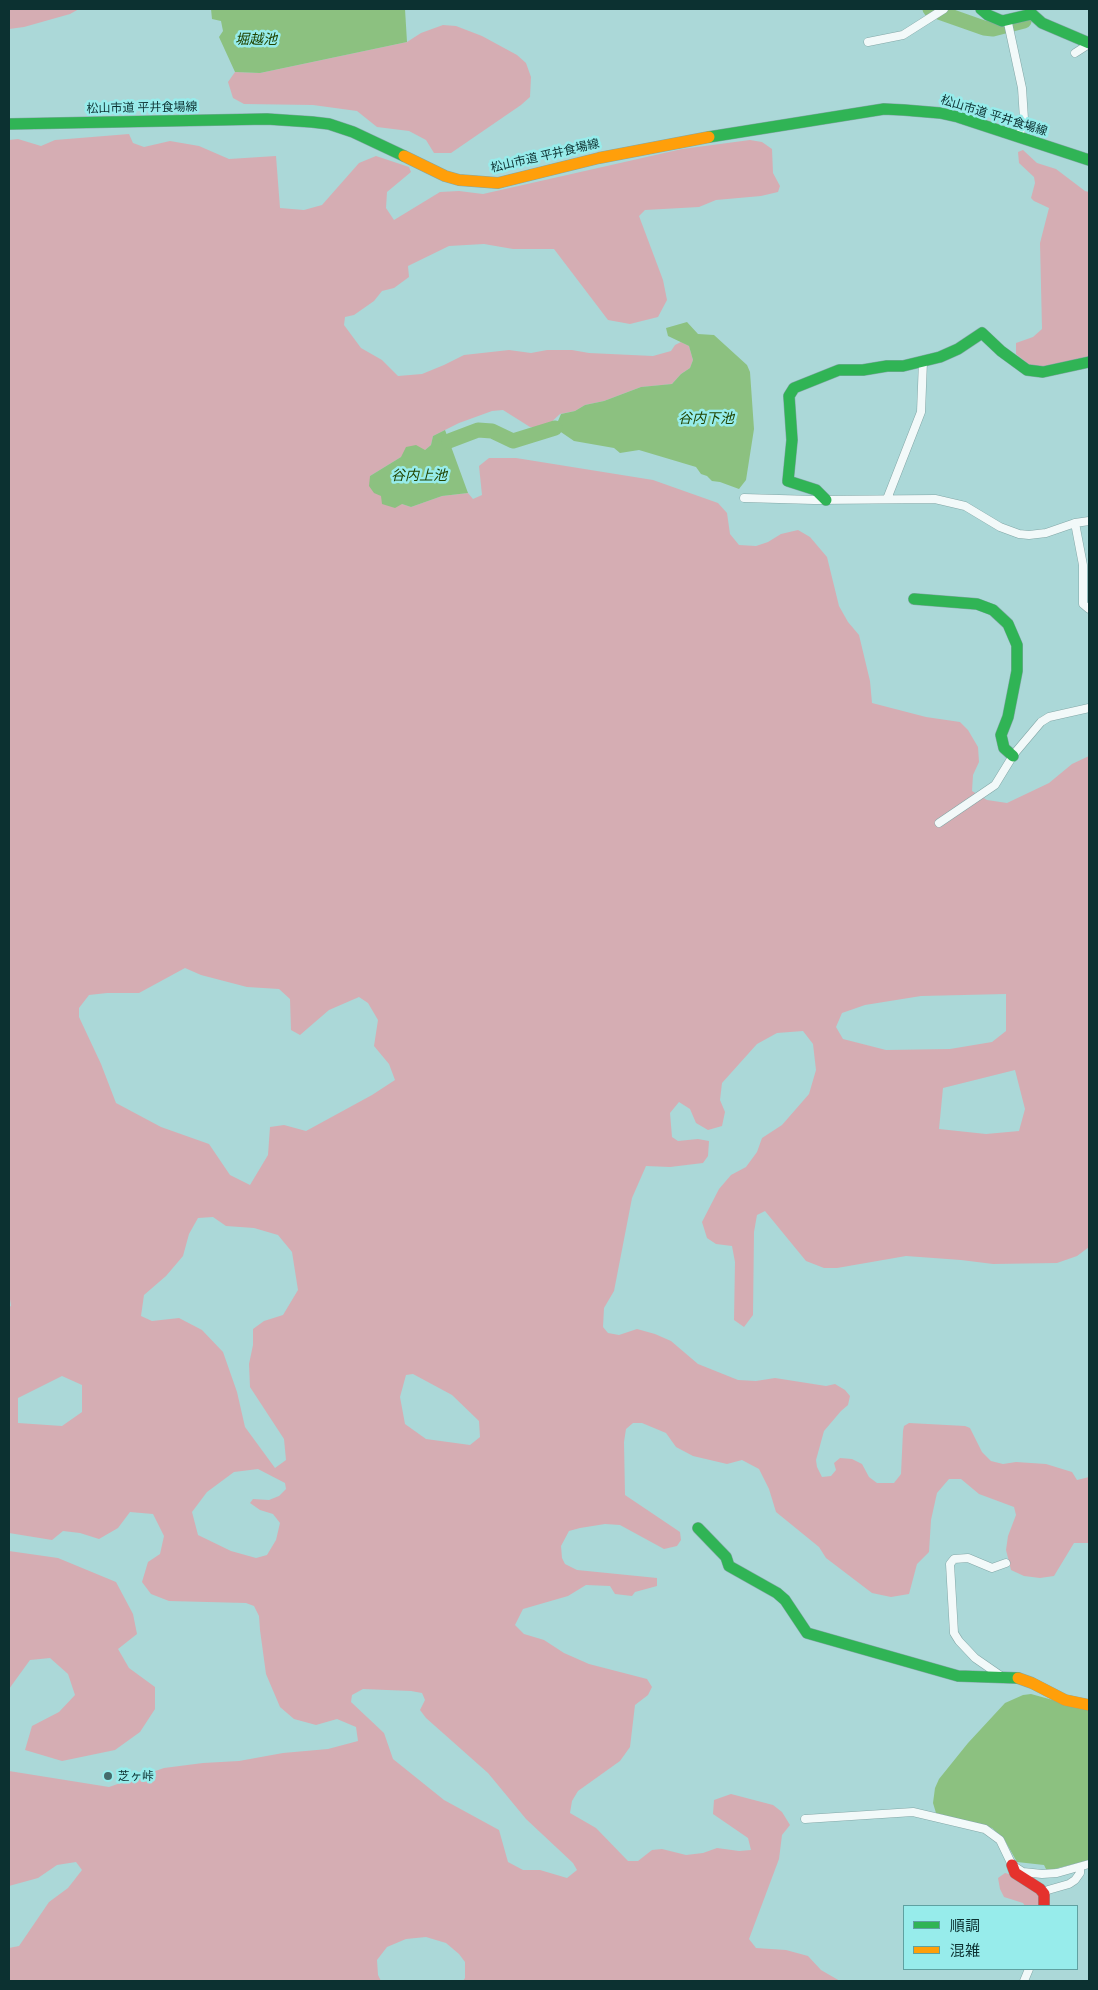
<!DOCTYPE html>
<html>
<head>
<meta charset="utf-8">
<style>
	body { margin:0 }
	#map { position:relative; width:1098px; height:1990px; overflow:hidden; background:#abd8d8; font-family:"Roboto Serif","Noto Sans JP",serif }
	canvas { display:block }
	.frame { position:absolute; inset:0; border:10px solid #0c3131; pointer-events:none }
	.legend { position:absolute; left:903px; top:1905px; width:175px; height:65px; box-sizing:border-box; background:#97eceb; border:1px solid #5fa1a1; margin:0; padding:6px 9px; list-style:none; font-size:15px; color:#0c3131 }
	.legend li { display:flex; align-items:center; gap:10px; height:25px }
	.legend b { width:25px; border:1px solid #5fa1a1 }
</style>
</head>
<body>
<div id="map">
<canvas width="1098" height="1990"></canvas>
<div class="frame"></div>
<ul class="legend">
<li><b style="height:6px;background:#30b455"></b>順調</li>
<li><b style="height:6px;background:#ff9f0a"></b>混雑</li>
</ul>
</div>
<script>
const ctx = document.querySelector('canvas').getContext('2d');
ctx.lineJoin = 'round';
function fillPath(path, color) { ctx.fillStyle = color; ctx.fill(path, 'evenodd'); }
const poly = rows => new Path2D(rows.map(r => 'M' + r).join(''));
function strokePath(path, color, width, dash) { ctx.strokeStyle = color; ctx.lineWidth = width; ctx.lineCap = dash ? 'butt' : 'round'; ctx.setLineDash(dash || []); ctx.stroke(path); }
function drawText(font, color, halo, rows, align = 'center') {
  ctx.font = font + ' "Roboto Serif","Noto Sans JP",serif'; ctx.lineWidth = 5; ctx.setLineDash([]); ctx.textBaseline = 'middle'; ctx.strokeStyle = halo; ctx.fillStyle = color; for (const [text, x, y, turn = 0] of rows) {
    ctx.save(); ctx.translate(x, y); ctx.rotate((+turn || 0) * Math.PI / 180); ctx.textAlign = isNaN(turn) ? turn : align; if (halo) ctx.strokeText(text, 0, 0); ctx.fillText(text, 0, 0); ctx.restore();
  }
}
fillPath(poly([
	[9,9,79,9,70,14,24,27,9,29],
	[443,25,456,26,482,36,517,55,526,63,531,77,530,97,521,105,451,153,434,153,426,140,409,131,377,127,357,111,313,105,244,104,233,98,228,82,235,72,260,73,407,42,421,33],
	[129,134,133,143,144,147,170,141,199,146,229,159,276,156,280,208,304,210,322,205,359,163,376,156,409,167,411,172,387,192,386,208,394,220,440,192,459,191,483,194,682,149,750,140,762,142,772,149,773,173,780,186,778,192,761,196,716,200,699,207,645,210,639,216,663,280,667,300,658,317,630,324,608,320,554,249,513,249,484,244,449,246,408,266,409,277,394,288,382,291,374,301,354,315,345,317,344,325,361,348,382,360,398,376,422,374,444,365,464,355,509,350,531,353,547,350,572,350,589,353,653,356,671,351,675,345,681,342,689,346,693,360,690,368,681,374,672,384,641,387,604,401,585,405,575,411,560,414,546,427,530,427,503,410,492,411,459,423,433,436,431,445,425,450,401,457,370,476,402,504,411,507,442,496,468,493,473,499,482,495,479,466,489,458,516,458,653,480,718,503,727,513,730,534,739,545,756,546,768,542,781,534,798,530,810,537,827,557,839,606,848,622,859,635,870,681,872,703,926,717,960,722,968,730,978,747,979,762,973,775,972,791,987,800,1007,803,1049,783,1072,764,1089,756,1089,1247,1077,1256,1057,1263,993,1264,961,1260,906,1256,837,1268,824,1268,806,1261,765,1211,757,1215,754,1232,753,1315,744,1327,734,1320,735,1262,732,1246,716,1244,707,1238,702,1222,719,1189,731,1175,746,1167,757,1152,762,1138,782,1125,809,1094,816,1070,813,1044,803,1031,777,1033,757,1044,722,1083,720,1100,725,1112,722,1126,708,1130,696,1123,690,1109,679,1102,670,1113,672,1137,678,1141,698,1139,709,1141,708,1156,703,1163,670,1167,646,1166,632,1198,614,1291,604,1308,603,1327,608,1333,619,1335,637,1329,655,1334,671,1341,698,1364,738,1380,756,1381,775,1378,826,1386,835,1384,845,1390,850,1396,848,1405,841,1411,824,1431,816,1460,817,1467,822,1477,831,1476,836,1470,834,1463,840,1458,852,1459,862,1464,869,1477,877,1483,894,1483,901,1474,903,1431,904,1426,909,1423,965,1426,970,1428,982,1452,991,1461,1003,1464,1016,1462,1046,1464,1072,1472,1077,1480,1089,1477,1089,1543,1074,1543,1054,1576,1040,1578,1024,1576,1011,1570,1006,1550,1008,1536,1016,1515,1014,1507,979,1494,961,1479,949,1479,937,1493,931,1520,929,1552,917,1564,909,1594,891,1597,872,1593,826,1558,819,1547,776,1512,769,1489,759,1469,742,1460,727,1464,693,1456,676,1447,666,1433,642,1423,633,1423,626,1429,624,1442,625,1495,680,1532,681,1540,677,1546,664,1549,620,1525,605,1524,580,1528,569,1531,561,1546,562,1558,565,1564,577,1570,657,1578,657,1586,635,1592,632,1596,615,1594,610,1586,586,1585,568,1596,523,1609,515,1625,524,1634,544,1640,564,1653,589,1664,647,1679,652,1687,648,1695,635,1705,630,1747,620,1761,578,1791,572,1801,570,1813,596,1828,628,1861,638,1861,652,1850,662,1849,686,1855,703,1853,717,1848,739,1851,751,1850,748,1838,713,1814,714,1800,731,1794,773,1805,782,1812,790,1825,782,1835,779,1859,749,1939,756,1948,786,1950,808,1956,821,1970,840,1981,463,1981,465,1978,465,1962,459,1954,446,1943,426,1937,406,1939,387,1947,377,1960,378,1975,381,1981,9,1981,9,1948,19,1946,49,1902,68,1888,82,1870,76,1862,57,1865,38,1878,9,1886,9,1771,109,1787,164,1768,203,1763,239,1761,283,1753,328,1749,358,1741,356,1727,337,1719,316,1725,294,1719,280,1707,266,1674,260,1630,259,1616,254,1606,246,1603,169,1601,151,1594,142,1582,148,1562,160,1554,164,1536,153,1514,130,1512,118,1528,99,1539,80,1533,63,1531,52,1540,9,1533,9,1307,11,1306,9,1292,9,140,18,139,41,146,55,140],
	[185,968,201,975,247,987,279,989,290,999,291,1030,300,1035,329,1010,359,997,368,1003,378,1020,374,1046,389,1064,395,1080,372,1095,306,1131,284,1125,270,1127,268,1155,250,1185,230,1175,209,1144,161,1127,116,1103,101,1064,79,1017,79,1008,89,995,107,993,139,993],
	[1006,994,1006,1031,992,1042,950,1049,886,1050,843,1039,836,1027,842,1013,865,1005,921,996],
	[1015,1070,1025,1109,1019,1131,986,1134,939,1129,943,1088],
	[213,1217,226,1226,254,1228,278,1235,292,1252,298,1290,283,1315,264,1321,253,1329,253,1345,249,1364,250,1387,284,1439,286,1460,275,1468,245,1427,237,1392,223,1352,202,1330,179,1318,152,1321,141,1316,144,1295,166,1276,183,1256,189,1234,198,1218],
	[413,1374,452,1395,479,1421,480,1437,470,1445,426,1439,405,1424,400,1397,406,1375],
	[62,1376,82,1385,82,1412,62,1426,18,1423,18,1398],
	[258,1469,285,1483,286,1489,279,1496,269,1500,253,1499,250,1503,260,1510,273,1514,280,1523,276,1540,267,1555,256,1558,231,1551,198,1535,192,1512,207,1492,234,1472],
	[363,1689,411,1691,422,1693,425,1700,420,1710,426,1718,488,1773,526,1819,573,1863,577,1870,567,1878,540,1870,523,1870,508,1862,499,1830,444,1800,393,1759,384,1733,351,1702,352,1695],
	[1023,150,1037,163,1056,169,1085,191,1089,192,1089,359,1059,367,1033,368,1016,354,1016,343,1033,337,1042,329,1040,243,1049,208,1034,201,1031,198,1035,183,1034,177,1019,163,1018,152],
	[9,1551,58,1558,116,1582,133,1614,137,1634,118,1649,129,1668,155,1687,155,1709,140,1732,115,1750,62,1761,25,1750,32,1726,59,1712,75,1695,68,1674,50,1658,30,1660,9,1689],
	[1005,1873,1013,1875,1040,1894,1040,1906,1025,1906,1023,1903,1004,1897,1000,1889,998,1878]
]), '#d5adb3');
fillPath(poly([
	[211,9,405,9,407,42,260,73,235,72,219,37,223,31,221,21,212,19],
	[687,322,698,334,714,335,747,365,750,372,754,429,746,480,739,489,720,482,712,481,707,476,701,474,696,467,639,450,620,453,614,448,574,441,555,428,561,414,575,411,585,405,604,401,641,387,672,384,681,374,690,368,693,360,689,346,668,336,666,328],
	[445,430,468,493,442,496,411,507,402,504,395,508,382,504,381,496,374,493,369,486,370,476,401,457,406,447,416,445,425,450,431,445,433,436],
	[1031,1694,1089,1710,1089,1860,1047,1871,1044,1865,1017,1862,1004,1839,992,1828,936,1813,933,1803,935,1788,939,1779,968,1743,1005,1703,1023,1695]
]), '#8cc180');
strokePath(poly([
	[930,9,984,28,993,29,1024,21],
	[449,441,478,430,492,431,513,441,555,428]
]), '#8cc180', 15);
const street = poly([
	[1008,23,1022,88,1024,119,1019,137],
	[868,42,903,35,944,9],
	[1075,53,1089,44],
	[744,498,814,500,935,499,965,506,1000,527,1019,534,1029,535,1046,533,1075,523,1089,521],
	[887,499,921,412,923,361],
	[1075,523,1083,565,1083,604,1089,609],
	[939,823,995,785,1014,754,1041,722,1049,717,1089,708],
	[1001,1676,975,1658,959,1641,954,1633,950,1564,954,1559,968,1558,992,1568,1006,1563],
	[805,1819,913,1812,985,1829,1000,1840,1012,1865,1023,1872,1042,1874,1057,1873,1089,1864],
	[1044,1894,1048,1890,1069,1884,1075,1880,1080,1873,1080,1868],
	[1024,1981,1029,1969]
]);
const fast = poly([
	[981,9,988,15,1002,21,1032,14,1042,23,1089,43],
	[9,124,267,119,312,122,329,124,353,132,404,156],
	[709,137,884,109,904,110,940,113,958,117,1089,160],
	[826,500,816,490,788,481,792,440,789,396,794,388,839,370,863,370,887,366,903,366,940,357,958,349,982,333,1001,351,1027,370,1043,372,1089,362],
	[914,599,977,604,993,610,1008,624,1017,645,1017,671,1008,717,1001,735,1004,748,1013,756],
	[698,1528,726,1557,729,1566,777,1593,785,1600,807,1633,958,1676,1018,1678]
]);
const slow = poly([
	[404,156,445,176,459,180,498,183,599,158,709,137],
	[1018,1678,1032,1683,1065,1700,1089,1705]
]);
const jam = poly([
	[1012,1865,1015,1873,1040,1889,1044,1894,1044,1906]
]);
strokePath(street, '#83a7a7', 9);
strokePath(fast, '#83a7a7', 12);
strokePath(slow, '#83a7a7', 12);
strokePath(jam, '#83a7a7', 12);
strokePath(street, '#f2f9f9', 8);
strokePath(fast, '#30b455', 11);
strokePath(slow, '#ff9f0a', 11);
strokePath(jam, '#e5322d', 11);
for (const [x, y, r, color] of [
	[108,1776,5,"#446b6b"]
]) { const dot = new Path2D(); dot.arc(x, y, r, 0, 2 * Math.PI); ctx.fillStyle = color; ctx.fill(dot); strokePath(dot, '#97eceb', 2); }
drawText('12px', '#0c3131', '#97eceb', [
	["松山市道 平井食場線",142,108,-1],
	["松山市道 平井食場線",994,116,17],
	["松山市道 平井食場線",545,156,-13]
]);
drawText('12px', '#0c3131', '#97eceb', [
	["芝ヶ峠",118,1776]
], 'left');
drawText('italic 14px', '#214400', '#97eceb', [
	["堀越池",256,40],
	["谷内下池",706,419],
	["谷内上池",419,476]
]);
</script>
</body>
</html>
